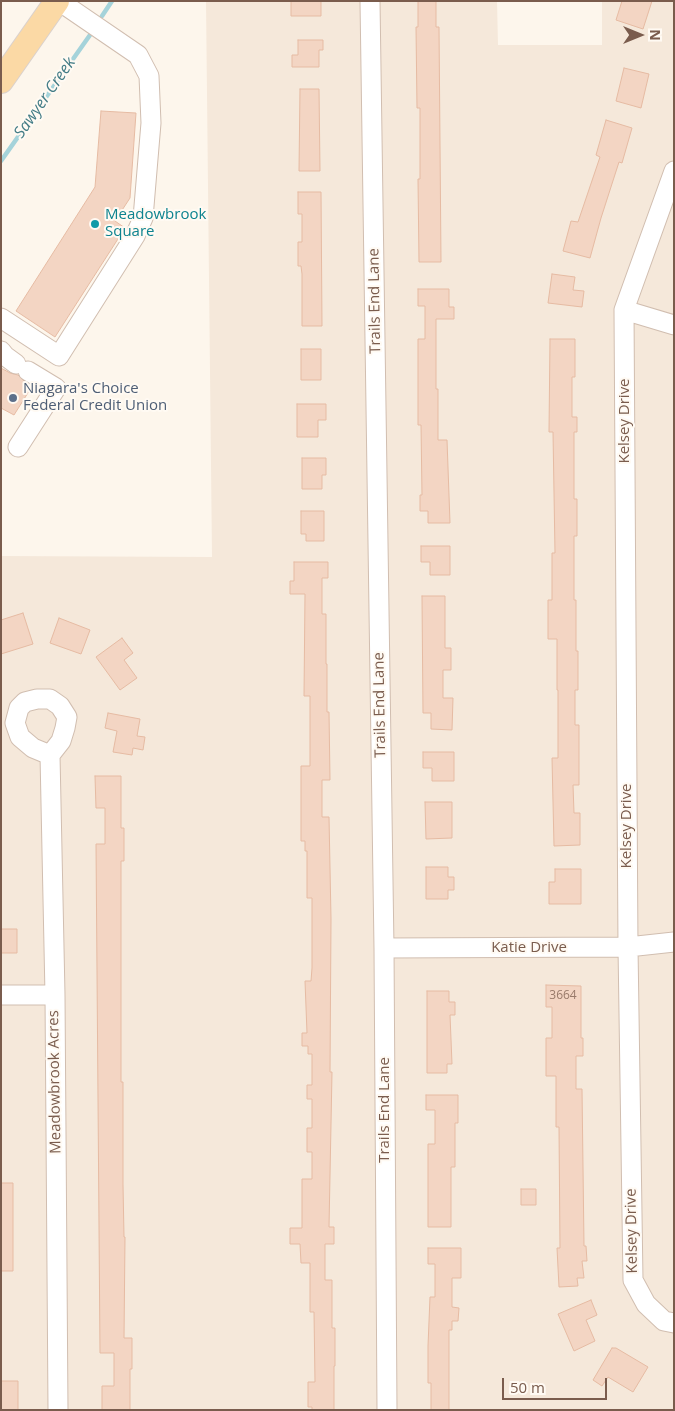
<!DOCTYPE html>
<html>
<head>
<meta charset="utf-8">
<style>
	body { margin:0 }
	#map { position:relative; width:675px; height:1411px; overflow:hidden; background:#fdf6ec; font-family:"Open Sans",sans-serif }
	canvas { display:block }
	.frame { position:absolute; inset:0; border:2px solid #7a5c4d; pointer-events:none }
	.north { position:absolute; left:615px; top:10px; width:50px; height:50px; -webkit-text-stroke:4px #fffaf3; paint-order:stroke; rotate:90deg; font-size:14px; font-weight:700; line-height:20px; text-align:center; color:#7a5c4d }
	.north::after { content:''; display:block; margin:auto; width:18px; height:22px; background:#7a5c4d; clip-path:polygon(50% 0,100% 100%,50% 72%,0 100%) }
	.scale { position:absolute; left:502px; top:1378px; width:105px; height:22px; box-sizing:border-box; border:2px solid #7a5c4d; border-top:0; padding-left:6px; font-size:15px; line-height:18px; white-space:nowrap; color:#7a5c4d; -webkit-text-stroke:4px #fffaf3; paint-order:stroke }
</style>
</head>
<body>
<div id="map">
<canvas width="675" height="1411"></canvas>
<div class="frame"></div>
<div class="north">N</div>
<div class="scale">50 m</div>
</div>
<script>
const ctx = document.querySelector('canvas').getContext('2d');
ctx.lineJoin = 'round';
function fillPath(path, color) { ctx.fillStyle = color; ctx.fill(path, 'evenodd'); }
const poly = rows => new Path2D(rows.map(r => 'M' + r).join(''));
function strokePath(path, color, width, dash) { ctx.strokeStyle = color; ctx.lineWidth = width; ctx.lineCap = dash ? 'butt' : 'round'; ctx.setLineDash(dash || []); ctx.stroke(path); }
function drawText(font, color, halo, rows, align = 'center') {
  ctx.font = font + ' "Open Sans",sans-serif'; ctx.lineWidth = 4; ctx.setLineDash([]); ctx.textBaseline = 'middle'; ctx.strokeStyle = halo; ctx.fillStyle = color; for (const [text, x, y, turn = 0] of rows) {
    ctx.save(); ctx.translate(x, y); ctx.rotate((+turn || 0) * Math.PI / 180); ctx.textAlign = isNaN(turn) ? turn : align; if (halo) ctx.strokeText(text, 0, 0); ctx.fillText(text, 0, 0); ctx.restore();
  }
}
fillPath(poly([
	[206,1,497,1,498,45,602,45,602,1,674,1,674,1410,1,1410,1,556,212,557]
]), '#f5e8da');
strokePath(poly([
	[102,16,112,1],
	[1,161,90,35]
]), '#a5d3da', 4.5);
const building = poly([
	[291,1,321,1,321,16,291,16,291,1],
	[418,1,436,1,436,27,439,27,441,262,419,262,418,179,420,179,420,108,417,108,416,27,418,27,418,1],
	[622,1,652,1,643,29,616,20,622,1],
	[298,40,323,40,323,50,319,50,319,67,292,67,292,55,298,55,298,40],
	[624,68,649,74,641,108,616,101,624,68],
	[300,89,319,89,320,171,299,171,300,89],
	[101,111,136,113,130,198,115,221,125,228,55,337,16,311,95,187,101,111],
	[606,120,632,128,622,163,619,162,601,218,590,258,563,251,571,221,578,222,600,157,596,155,606,120],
	[298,192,321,192,322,326,302,326,302,274,301,266,298,266,298,242,302,242,302,214,298,214,298,192],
	[552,274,575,277,573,290,584,291,582,307,548,303,552,274],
	[418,289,449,289,449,307,454,307,454,319,436,319,436,389,438,389,438,440,447,440,450,523,428,523,428,511,420,511,420,495,422,495,421,425,418,425,418,339,425,339,425,306,418,306,418,289],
	[550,339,575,339,575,377,572,377,572,417,577,417,577,432,574,432,574,499,577,499,577,536,574,536,574,600,576,600,576,651,578,651,578,690,575,690,575,725,579,725,579,785,573,785,574,813,580,813,580,845,554,846,552,758,558,758,558,690,557,690,557,639,548,639,548,600,552,600,552,553,555,553,553,432,549,432,550,339],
	[301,349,321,349,321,380,301,380,301,349],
	[1,368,10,373,18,375,31,388,14,415,1,408,1,368],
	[297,404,326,404,326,420,318,420,318,437,297,437,297,404],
	[302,458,326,458,326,475,322,475,322,489,302,489,302,458],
	[301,511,324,511,324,541,306,541,306,534,301,534,301,511],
	[421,546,450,546,450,575,430,575,430,562,421,562,421,546],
	[294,562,328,562,328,578,322,578,322,614,326,614,326,664,327,664,327,712,329,712,330,780,322,780,322,817,329,817,331,919,330,1072,332,1072,329,1227,334,1227,334,1244,325,1244,325,1280,332,1280,332,1328,335,1328,335,1366,334,1366,334,1410,312,1410,312,1407,308,1407,308,1382,315,1382,314,1312,310,1312,310,1263,301,1263,300,1244,290,1244,290,1228,302,1228,302,1179,312,1179,312,1152,307,1152,307,1128,312,1128,312,1099,307,1099,307,1085,312,1085,312,1054,308,1054,308,1046,302,1046,302,1033,307,1033,305,981,311,981,312,968,312,898,307,898,307,851,305,851,305,841,301,841,301,766,310,766,310,696,304,696,305,594,290,594,290,581,294,581,294,562],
	[422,596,445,596,445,648,451,648,451,670,443,670,443,698,453,698,452,730,431,729,431,713,423,713,422,596],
	[23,613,33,644,1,654,1,620,23,613],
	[59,618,90,630,81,654,50,643,59,618],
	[122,638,133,653,124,660,137,678,120,690,96,657,122,638],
	[108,713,140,719,137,736,145,737,143,750,133,748,132,755,113,752,117,731,105,728,108,713],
	[423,752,454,752,454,781,432,781,432,768,423,768,423,752],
	[95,776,121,776,121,828,124,828,124,861,121,861,121,1082,123,1082,123,1185,124,1237,125,1237,124,1338,132,1338,132,1369,130,1369,130,1410,102,1410,102,1386,114,1386,114,1353,100,1353,96,844,105,844,105,808,96,808,95,776],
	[425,802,452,802,452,838,426,839,425,802],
	[426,867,448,867,448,877,454,877,454,890,448,890,448,899,426,899,426,867],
	[555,869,581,869,581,904,549,904,549,882,555,882,555,869],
	[1,929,17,929,17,953,1,953,1,929],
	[546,985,581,986,581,1038,583,1038,583,1056,576,1056,576,1089,582,1089,584,1246,586,1246,587,1261,582,1261,584,1278,577,1278,578,1286,559,1287,557,1248,560,1248,559,1127,556,1127,556,1076,546,1076,546,1038,552,1038,552,1007,546,1007,546,985],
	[427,991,449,991,449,1002,455,1002,455,1015,450,1015,452,1064,447,1064,447,1073,427,1073,427,991],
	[426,1095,458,1095,458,1123,455,1123,455,1167,451,1167,451,1227,428,1227,428,1144,435,1144,435,1110,426,1110,426,1095],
	[1,1183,13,1183,13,1271,1,1271,1,1183],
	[521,1189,536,1189,536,1205,521,1205,521,1189],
	[428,1248,461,1248,461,1278,452,1278,452,1307,459,1308,458,1321,452,1321,452,1330,449,1330,449,1410,431,1410,431,1383,428,1383,428,1346,430,1297,435,1297,435,1264,428,1264,428,1248],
	[591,1300,597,1315,586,1320,595,1341,574,1351,558,1314,591,1300],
	[612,1348,616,1348,648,1367,633,1392,608,1377,602,1386,593,1380,612,1348],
	[1,1381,18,1381,18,1410,1,1410,1,1381]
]);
fillPath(building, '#f3d5c3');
strokePath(building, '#e6bba3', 1);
const minor = poly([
	[370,1,384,948,387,1410],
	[674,171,624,310,628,947,633,1280,646,1304,664,1321,674,1323],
	[624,310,674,325],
	[1,318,59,356,135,236,143,218,151,123,149,76,138,55,59,1],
	[1,351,5,356,16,364],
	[18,447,56,388,28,371],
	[50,755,33,748,20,737,15,723,19,708,25,702,37,699,50,699,60,706,67,717,65,728,61,741,50,755,55,995,58,1410],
	[384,948,628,947,674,942],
	[1,995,55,995]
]);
const major = poly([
	[1,81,57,1]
]);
strokePath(minor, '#d1beb0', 21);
strokePath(major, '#dad1cd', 26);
strokePath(minor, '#fff', 19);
strokePath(major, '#fbd9a5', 24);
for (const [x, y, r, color] of [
	[95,224,5,"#0f9aa8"],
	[13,398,5,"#5c6f8a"]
]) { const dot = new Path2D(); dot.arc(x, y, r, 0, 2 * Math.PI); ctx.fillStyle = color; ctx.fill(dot); strokePath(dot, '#fffaf3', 2); }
drawText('12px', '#987a6a', null, [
	["3664",563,996]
]);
drawText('15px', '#0d838f', '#fffaf3', [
	["Meadowbrook",105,215],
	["Square",105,232]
], 'left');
drawText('15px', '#7a5c4d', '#fffaf3', [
	["Trails End Lane",375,301,-91],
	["Kelsey Drive",625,421,-90],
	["Trails End Lane",380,705,-91],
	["Kelsey Drive",627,826,-90],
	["Katie Drive",529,948],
	["Meadowbrook Acres",55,1082,-91],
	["Trails End Lane",385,1110,-90],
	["Kelsey Drive",632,1231,-91]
]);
drawText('15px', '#4e5e75', '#fffaf3', [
	["Niagara's Choice",23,389],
	["Federal Credit Union",23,406]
], 'left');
drawText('italic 16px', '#437c86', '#fffaf3', [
	["Sawyer Creek",45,98,-55]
]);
</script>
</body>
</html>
